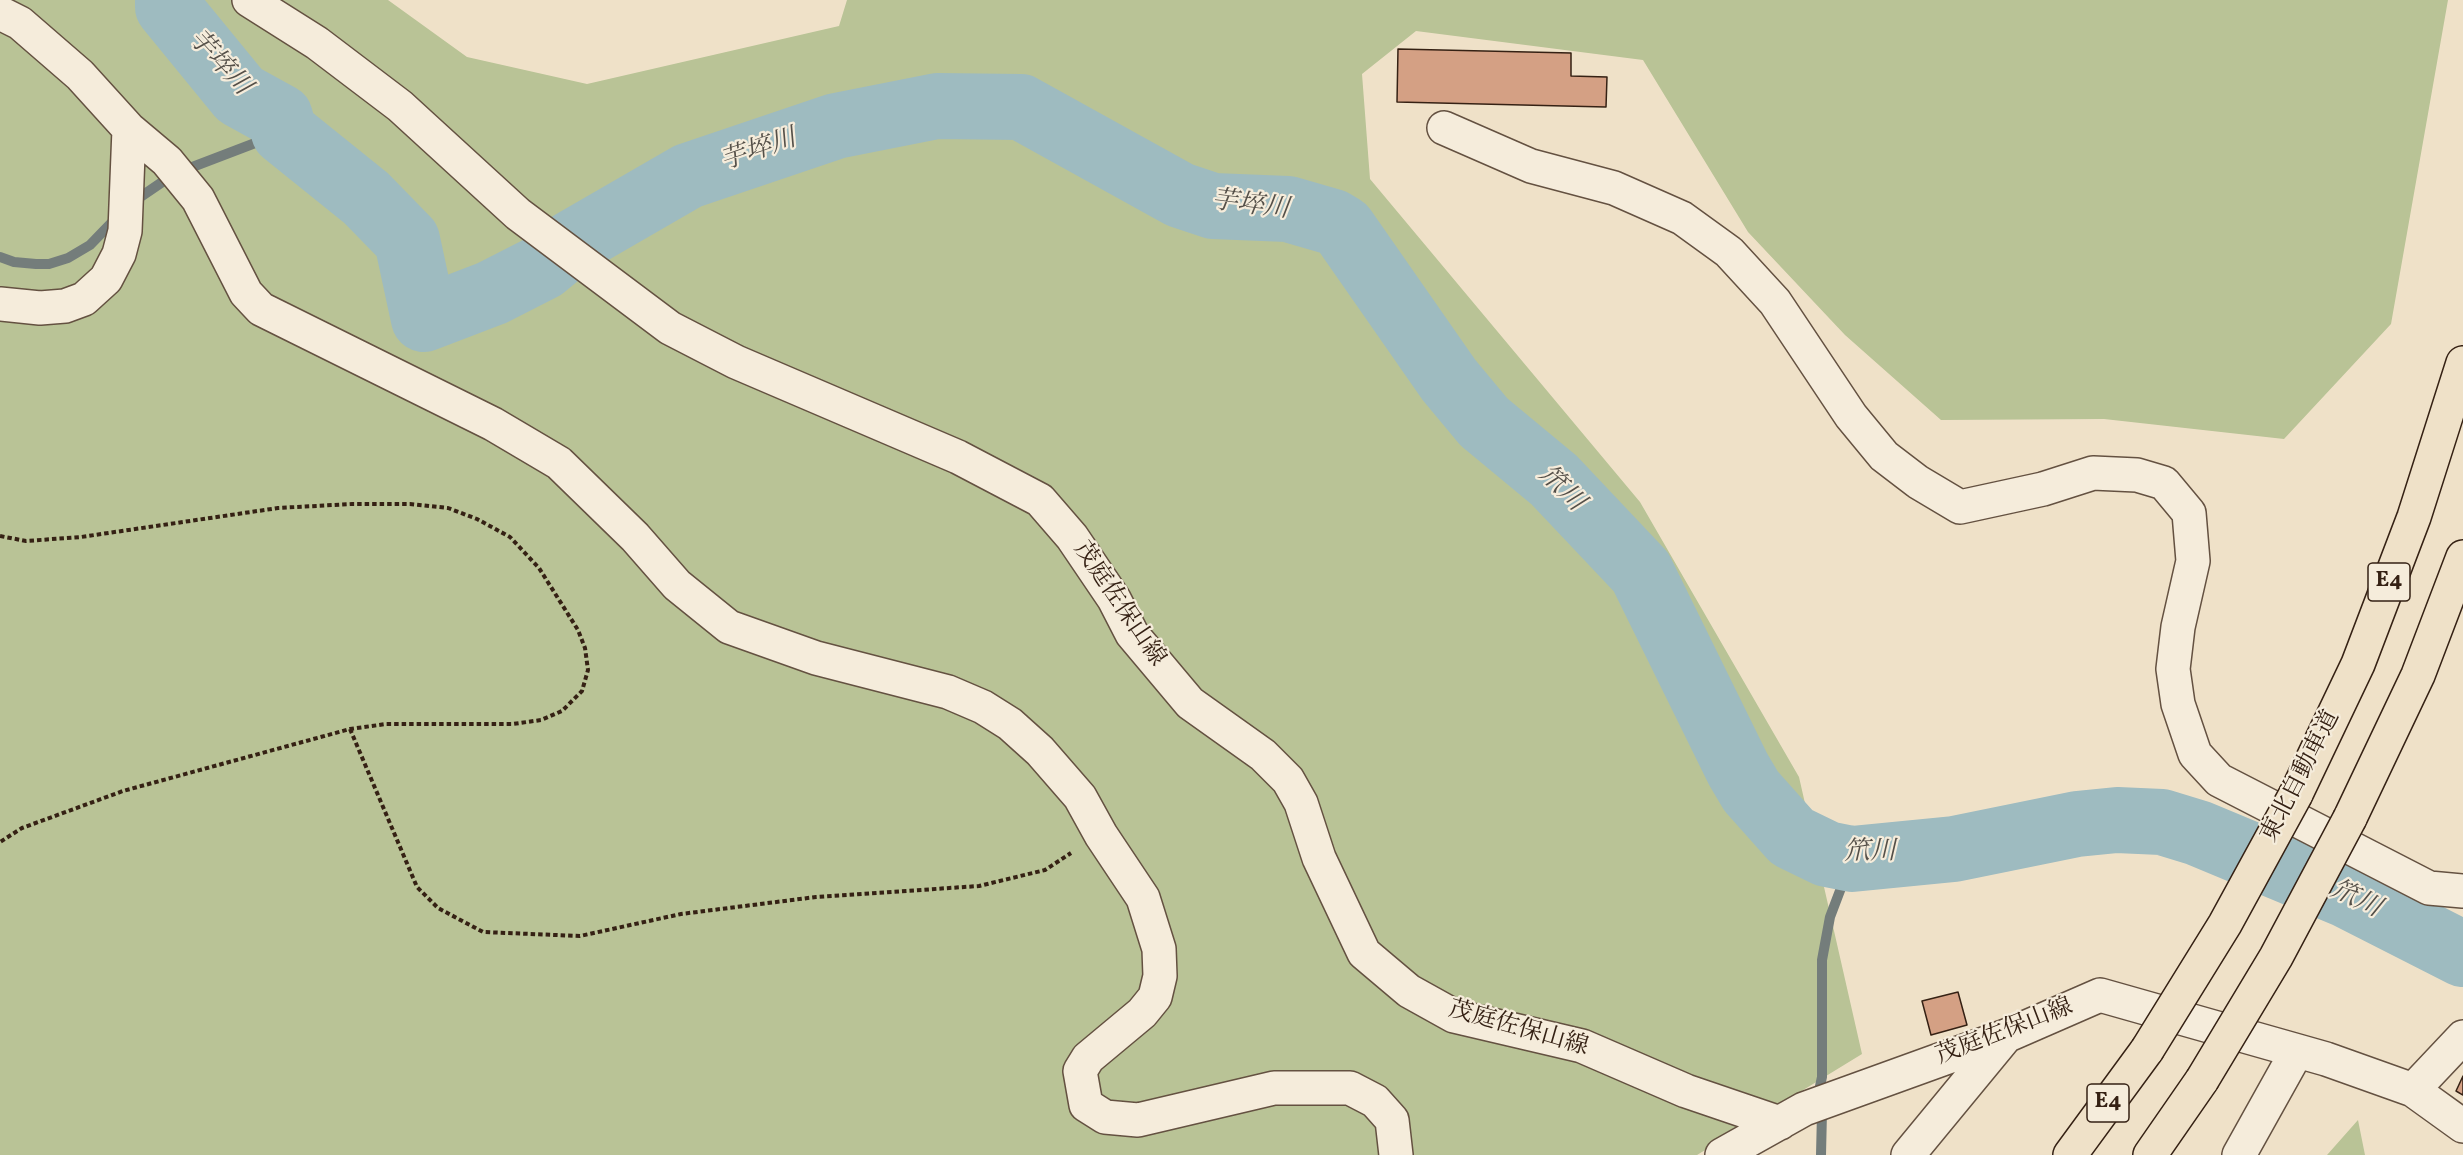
<!DOCTYPE html>
<html>
<head>
<meta charset="utf-8">
<style>
	body { margin:0 }
	canvas { display:block; background:#efe1c8 }
</style>
</head>
<body>
<canvas width="2463" height="1155"></canvas>
<script>
const ctx = document.querySelector('canvas').getContext('2d');
ctx.lineJoin = 'round';
function fillPath(path, color) { ctx.fillStyle = color; ctx.fill(path, 'evenodd'); }
const poly = rows => new Path2D(rows.map(r => 'M' + r).join(''));
function strokePath(path, color, width, dash) { ctx.strokeStyle = color; ctx.lineWidth = width; ctx.lineCap = dash ? 'butt' : 'round'; ctx.setLineDash(dash || []); ctx.stroke(path); }
function drawText(font, color, halo, rows, align = 'center') {
  ctx.font = font + ' Vollkorn,"Noto Serif JP",serif'; ctx.lineWidth = 4.5; ctx.setLineDash([]); ctx.textBaseline = 'middle'; ctx.strokeStyle = halo; ctx.fillStyle = color; for (const [text, x, y, turn = 0] of rows) {
    ctx.save(); ctx.translate(x, y); ctx.rotate((+turn || 0) * Math.PI / 180); ctx.textAlign = isNaN(turn) ? turn : align; if (halo) ctx.strokeText(text, 0, 0); ctx.fillText(text, 0, 0); ctx.restore();
  }
}
fillPath(poly([
	[0,0,388,0,467,57,587,84,839,26,847,0,2448,0,2391,324,2284,439,2104,419,1941,420,1845,335,1748,232,1643,60,1416,31,1362,74,1370,179,1640,502,1799,777,1862,1054,1697,1155,0,1155],
	[2358,1120,2365,1155,2327,1155]
]), '#b9c396');
strokePath(poly([
	[133,202,174,174,284,132],
	[0,257,14,262,36,264,49,264,68,258,90,245,119,215],
	[1821,1155,1822,1112,1815,1109,1822,1077,1822,960,1830,917,1852,859]
]), '#747d7b', 10);
strokePath(poly([
	[168,0,168,7,240,95,280,117,284,132,366,198,407,240,424,319,492,293,543,267,572,243,688,176,836,126,937,106,1021,107,1180,195,1213,206,1288,209,1333,222,1343,228,1449,380,1484,422,1554,480,1641,572,1738,769,1751,791,1792,837,1827,854,1852,859,1954,849,2077,824,2117,820,2162,822,2198,833,2347,895,2463,954]
]), '#9ebbc0', 66);
const building = poly([
	[1398,49,1571,53,1571,76,1607,77,1606,107,1397,102,1398,49],
	[1958,992,1967,1025,1931,1035,1922,1001,1958,992],
	[2463,1076,2463,1095,2456,1091,2463,1076]
]);
fillPath(building, '#d4a084');
strokePath(building, '#352114', 1.5);
const minor = poly([
	[249,0,317,43,400,106,518,214,670,328,736,362,958,457,1040,500,1072,537,1114,599,1132,634,1190,703,1263,755,1288,780,1301,803,1319,858,1364,953,1409,991,1454,1016,1582,1046,1686,1091,1780,1123],
	[0,13,20,23,80,75,129,129,167,161,198,199,246,293,261,309,493,424,559,463,635,537,677,585,729,627,816,658,948,692,983,707,1010,724,1040,751,1080,797,1101,835,1143,898,1159,949,1160,976,1155,997,1142,1013,1088,1058,1080,1071,1086,1105,1105,1117,1138,1120,1274,1088,1350,1088,1375,1101,1392,1120,1396,1155],
	[1444,128,1531,166,1614,188,1682,218,1729,252,1775,302,1851,416,1884,456,1918,482,1960,507,2043,489,2093,473,2137,475,2164,483,2189,513,2193,561,2178,627,2173,669,2178,704,2195,754,2219,780,2429,888,2463,891],
	[0,304,40,308,65,306,84,299,106,279,119,254,125,231,129,129],
	[2413,1090,2463,1037],
	[1722,1155,1804,1109,2006,1036,2100,995,2326,1059,2413,1090,2463,1126],
	[1908,1155,2006,1036],
	[2239,1155,2297,1051]
]);
const highway = poly([
	[2296,794,2358,664,2414,517,2463,363],
	[2350,818,2418,675,2463,557],
	[2070,1155,2147,1050],
	[2150,1155,2202,1080]
]);
strokePath(minor, '#645141', 36);
strokePath(highway, '#352114', 36);
strokePath(poly([
	[0,536,26,541,81,537,278,508,352,504,410,504,448,508,477,519,510,537,539,568,578,630,585,648,588,670,582,691,562,711,541,720,513,724,386,724,350,729,123,791,22,828,0,842],
	[350,729,417,887,438,908,483,932,580,936,681,914,816,897,979,886,1045,870,1071,853]
]), '#352114', 4, [4.5, 3]);
strokePath(minor, '#f5ecdb', 33);
strokePath(highway, '#efe1c8', 33);
const highwayBridge = poly([
	[2147,1050,2225,924,2296,794],
	[2202,1080,2276,957,2350,818]
]);
strokePath(highwayBridge, '#352114', 36, []);
strokePath(highwayBridge, '#efe1c8', 33);
for (const [x, y, w] of [
	[2389,582,42],
	[2108,1103,42]
]) { const box = new Path2D(); box.roundRect(x - w / 2, y - 19, w, 38, 4.5); ctx.fillStyle = '#f5ecdb'; ctx.fill(box); strokePath(box, '#352114', 1.5); }
drawText('bold 22px', '#352114', null, [
	["E4",2389,582],
	["E4",2108,1103]
]);
drawText('24px', '#352114', '#f5ecdb', [
	["茂庭佐保山線",1118,605,56],
	["東北自動車道",2302,777,-63],
	["茂庭佐保山線",1518,1030,16],
	["茂庭佐保山線",2005,1033,-21]
]);
drawText('italic 26px', '#544f48', '#f5ecdb', [
	["芋埣川",218,64,47],
	["芋埣川",759,152,-19],
	["芋埣川",1250,207,7],
	["笊川",1560,490,44],
	["笊川",1870,854,-1],
	["笊川",2355,901,25]
]);
</script>
</body>
</html>
